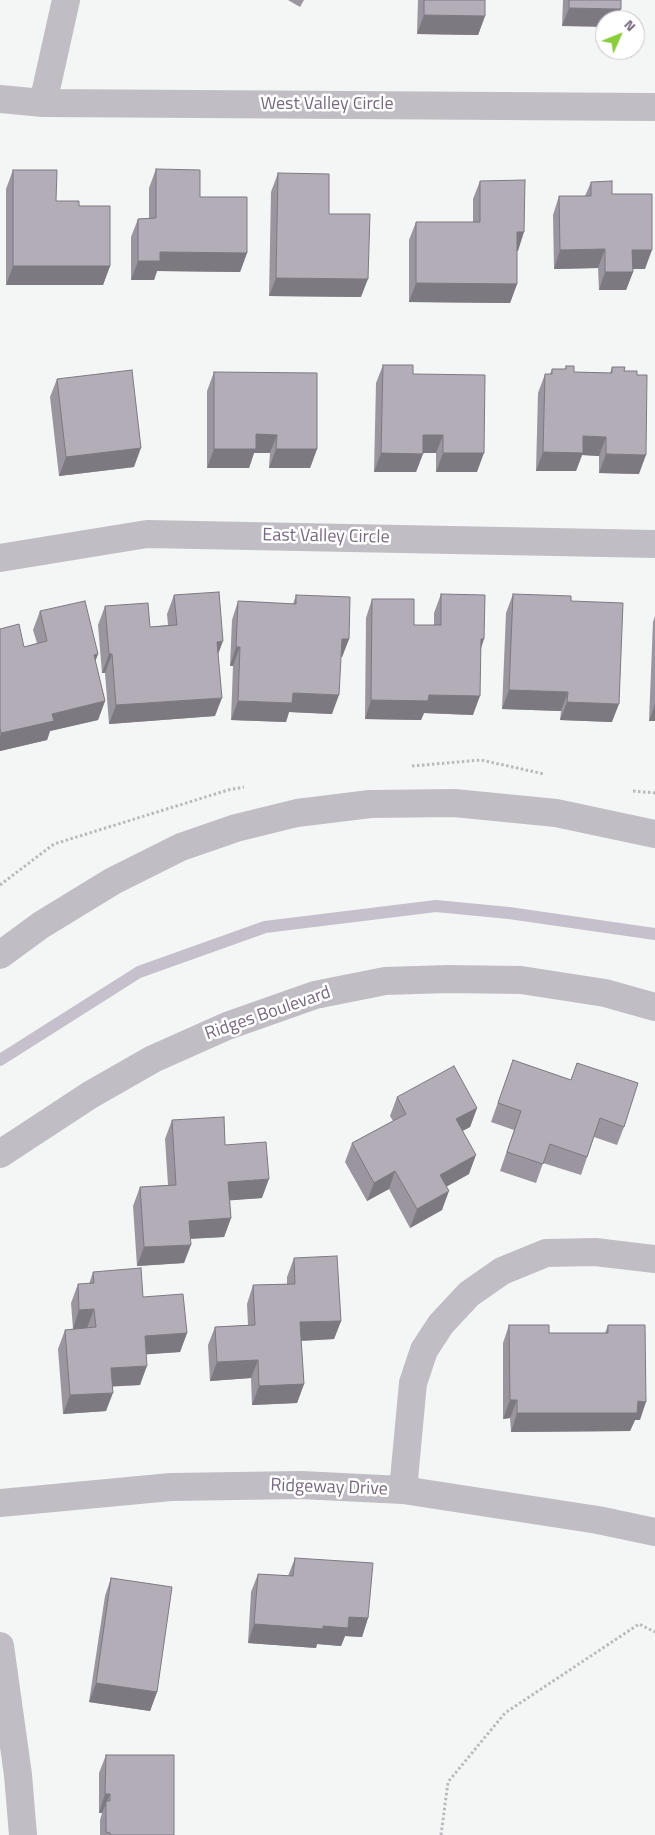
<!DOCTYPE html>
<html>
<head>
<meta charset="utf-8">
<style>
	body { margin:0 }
	#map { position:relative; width:655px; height:1835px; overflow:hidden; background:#f3f6f4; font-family:"Titillium Web",sans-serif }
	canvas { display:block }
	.north { position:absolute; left:595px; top:10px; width:50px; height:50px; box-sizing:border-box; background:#fff; border:1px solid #c9c3cc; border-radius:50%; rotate:46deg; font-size:14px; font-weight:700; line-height:20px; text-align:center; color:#786980 }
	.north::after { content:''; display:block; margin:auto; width:18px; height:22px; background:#8bcc3c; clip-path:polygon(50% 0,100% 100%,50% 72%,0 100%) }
</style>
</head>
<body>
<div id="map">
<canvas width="655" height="1835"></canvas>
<div class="north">N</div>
</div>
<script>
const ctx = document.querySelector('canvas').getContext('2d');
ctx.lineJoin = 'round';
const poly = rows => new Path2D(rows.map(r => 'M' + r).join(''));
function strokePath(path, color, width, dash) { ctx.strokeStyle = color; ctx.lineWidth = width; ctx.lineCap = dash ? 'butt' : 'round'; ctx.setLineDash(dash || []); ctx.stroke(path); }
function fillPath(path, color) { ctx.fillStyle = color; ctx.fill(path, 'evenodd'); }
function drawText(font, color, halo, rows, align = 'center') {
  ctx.font = font + ' "Titillium Web",sans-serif'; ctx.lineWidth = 5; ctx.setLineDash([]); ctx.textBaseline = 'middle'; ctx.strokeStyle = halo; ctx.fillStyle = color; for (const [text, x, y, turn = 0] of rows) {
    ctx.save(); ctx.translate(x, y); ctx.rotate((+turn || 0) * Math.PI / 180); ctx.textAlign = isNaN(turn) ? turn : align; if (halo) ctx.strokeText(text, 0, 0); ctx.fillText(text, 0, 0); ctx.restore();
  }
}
strokePath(poly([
	[0,1060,139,972,265,927,436,906,509,913,655,934]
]), '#c6c0cc', 12);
strokePath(poly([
	[412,766,481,760,544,774],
	[633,791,655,793],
	[0,885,54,844,228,790,244,787],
	[441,1835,448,1782,505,1713,639,1624,655,1632]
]), '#bcb9be', 3, [2.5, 2.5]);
strokePath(poly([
	[0,99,43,103,655,107],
	[43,103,66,0],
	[0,558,147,534,655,544],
	[403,1490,413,1383,424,1350,441,1324,469,1294,502,1271,546,1253,595,1252,655,1259],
	[0,1646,18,1775,23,1835]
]), '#c1bdc4', 28);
strokePath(poly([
	[0,955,41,925,113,881,181,847,236,828,297,813,370,804,454,803,556,813,655,834],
	[0,1154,90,1095,153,1059,227,1026,315,995,385,981,448,979,521,980,605,993,655,1007],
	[0,1503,171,1487,301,1485,403,1490,598,1520,655,1532]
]), '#c1bdc4', 28);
fillPath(poly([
	[288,0,304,0,300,7],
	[418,0,485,0,485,16,478,35,417,34],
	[563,0,621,0,562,26],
	[156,169,200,197,247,253,240,272,157,271,154,280,131,280,131,237,138,219,149,218,149,188],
	[13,170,56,201,79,206,110,266,103,285,6,285,6,189],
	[278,173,329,214,361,297,269,296,271,192],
	[480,181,518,251,517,251,517,284,510,303,409,302,409,240,416,222,473,222,473,199],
	[591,182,612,194,645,269,633,269,633,272,626,290,599,290,598,268,554,269,553,215,559,196,585,196],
	[383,365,413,374,477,472,436,472,436,453,423,453,416,472,374,472,376,383],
	[566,366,574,372,610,373,612,367,624,371,639,474,599,473,599,456,582,455,576,471,536,471,538,393,545,374,550,374,552,369,565,369],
	[214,372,317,449,310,468,269,468,270,453,254,453,249,468,207,468,207,391],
	[57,379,134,467,59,476,50,397],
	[441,594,481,650,473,715,424,713,421,720,365,719,366,618,372,599,414,625,434,625,434,613],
	[513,594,571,601,612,722,560,720,561,711,502,709,506,613],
	[174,595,218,654,215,716,109,724,105,673,102,673,98,625,105,606,150,627,168,625,167,614],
	[296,595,349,639,342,657,341,657,332,714,289,712,286,722,231,720,233,666,230,666,232,620,238,601,293,604],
	[40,611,98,654,95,661,105,701,98,720,50,731,47,740,0,751,0,629,24,647,37,643,33,630],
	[655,616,655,721,649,721,653,622],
	[513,1060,571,1080,577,1063,624,1127,617,1145,594,1137,581,1175,543,1163,536,1183,500,1171,514,1130,491,1122],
	[397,1097,477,1108,470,1127,462,1131,469,1174,446,1187,442,1210,410,1228,389,1189,367,1201,345,1162,352,1143,393,1121,390,1116],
	[172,1120,225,1145,262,1198,230,1200,231,1218,224,1237,190,1239,184,1263,137,1266,133,1206,140,1187,168,1185,165,1139],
	[294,1258,341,1321,334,1339,301,1341,304,1384,297,1403,252,1405,251,1378,210,1381,208,1345,215,1327,248,1325,247,1304,253,1285,287,1284,287,1277],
	[93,1272,143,1297,187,1333,180,1352,146,1354,140,1385,112,1386,106,1411,63,1414,58,1349,65,1330,73,1329,71,1303,78,1284,89,1284],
	[509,1325,549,1333,605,1333,608,1325,640,1420,635,1420,630,1431,511,1432,510,1418,503,1419,503,1343],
	[295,1558,368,1618,362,1637,345,1636,341,1646,317,1644,316,1648,248,1643,251,1592,258,1574,288,1576],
	[111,1578,157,1692,150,1711,89,1702,105,1596],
	[106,1755,174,1835,100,1835,100,1820,102,1813,99,1813,99,1773]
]), '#9a959e');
fillPath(poly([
	[569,8,621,9,617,20,605,20,605,27,562,26],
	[424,15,485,16,478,35,417,34],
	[517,232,524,232,518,251,510,251],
	[605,249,598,268,554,269,560,250],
	[632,250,652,250,645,269,625,269],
	[160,252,247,253,240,272,157,271,154,280,131,280,138,261],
	[13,266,110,266,103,285,6,285],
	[605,272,633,272,626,290,599,290],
	[276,278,368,279,361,297,269,296],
	[416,283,517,284,510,303,409,302],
	[256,434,277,435,270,453,254,453,249,468,207,468,214,449],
	[423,435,443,435,436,453,416,453],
	[583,436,606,437,599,456,582,455,576,471,536,471,543,452],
	[141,448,134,467,59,476,66,457],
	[276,449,317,449,310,468,269,468],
	[381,453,423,454,416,472,374,472],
	[443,453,484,453,477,472,436,472],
	[606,454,646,455,639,474,599,473],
	[342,639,349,639,342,657,335,657],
	[481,639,484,639,478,658],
	[223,641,216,660,217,642],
	[236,647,240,647,233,666,230,666],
	[98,654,91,673,94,655],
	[109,654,112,654,105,673,102,673],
	[509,690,568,692,561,711,502,709],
	[293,693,339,695,332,714,289,712,286,722,231,720,238,701],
	[429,695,480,696,473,715,424,713,421,720,365,719,371,700],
	[222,698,215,716,109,724,116,705],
	[105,701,98,720,50,731,47,740,0,751,0,737,1,733,52,714],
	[567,702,619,704,612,722,560,720],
	[655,704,655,721,649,721],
	[477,1108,470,1127,449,1138,456,1119],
	[476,1155,469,1174,433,1194,440,1175],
	[395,1171,389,1189,367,1201,374,1183],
	[269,1179,262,1198,222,1201,228,1182],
	[449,1191,442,1210,410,1228,417,1209],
	[231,1218,224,1237,182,1239,189,1221],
	[191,1245,184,1263,137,1266,144,1247],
	[94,1309,87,1328,73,1329,79,1310],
	[341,1321,334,1339,294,1341,300,1322],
	[187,1333,180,1352,138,1355,145,1336],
	[258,1360,251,1378,210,1381,217,1362],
	[147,1366,140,1385,104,1387,111,1368],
	[304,1384,297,1403,252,1405,259,1386],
	[113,1393,106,1411,63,1414,70,1395],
	[510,1400,517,1400,510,1418,503,1419],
	[638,1401,646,1402,640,1420,635,1420,630,1431,511,1432,517,1413],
	[349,1617,368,1618,362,1637,345,1636,341,1646,317,1644,316,1648,248,1643,254,1624,323,1626],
	[96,1683,157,1692,150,1711,89,1702],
	[105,1794,110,1794,102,1813,99,1813]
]), '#7d7981');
const building = poly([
	[424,0,485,0,485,16,424,15,424,0],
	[569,0,621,0,621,9,569,8,569,0],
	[156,169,200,170,200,197,247,197,247,253,160,252,160,261,138,261,138,219,156,218,156,169],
	[13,170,57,170,56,201,79,201,79,206,110,206,110,266,13,266,13,170],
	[278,173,329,174,329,214,370,214,368,279,276,278,278,173],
	[525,180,524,232,517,232,517,284,416,283,416,222,480,222,480,181,525,180],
	[612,181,612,194,652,194,652,250,632,250,633,272,605,272,605,249,560,250,559,196,591,196,591,182,612,181],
	[383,365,413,365,413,374,485,375,484,453,443,453,443,435,423,435,423,454,381,453,383,365],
	[566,366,574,366,574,372,612,373,612,367,625,367,624,371,637,371,637,375,647,375,646,455,606,454,606,437,583,436,583,453,543,452,545,374,552,374,552,369,566,369,566,366],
	[132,370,141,448,66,457,57,379,132,370],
	[214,372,317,373,317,449,276,449,277,435,256,434,256,449,214,449,214,372],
	[219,592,223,641,217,642,222,698,116,705,112,654,109,654,105,606,148,603,150,627,177,625,174,595,219,592],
	[441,594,485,595,484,639,481,639,480,696,429,695,428,701,371,700,372,599,414,599,414,625,441,625,441,594],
	[513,594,571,596,571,601,623,603,619,704,567,702,568,692,509,690,513,594],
	[296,595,350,597,349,639,342,639,339,695,293,693,292,703,238,701,240,647,236,647,238,601,296,604,296,595],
	[85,601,98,654,94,655,105,701,52,714,54,721,1,733,0,728,0,629,19,624,24,647,47,641,40,611,85,601],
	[513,1060,571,1080,577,1063,638,1083,624,1127,600,1118,587,1157,550,1144,543,1164,507,1152,521,1111,498,1103,513,1060],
	[454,1066,477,1108,456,1119,476,1155,440,1175,449,1191,417,1209,395,1171,374,1183,352,1143,406,1114,397,1097,454,1066],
	[224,1117,225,1145,266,1142,269,1179,228,1182,231,1218,189,1221,191,1245,144,1247,140,1187,176,1185,172,1120,224,1117],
	[337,1256,341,1321,300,1322,304,1384,259,1386,258,1360,217,1362,215,1327,255,1325,253,1285,295,1284,294,1258,337,1256],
	[141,1268,143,1297,183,1294,187,1333,145,1336,147,1366,111,1368,113,1393,70,1395,65,1330,96,1327,94,1309,79,1310,78,1284,94,1283,93,1272,141,1268],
	[509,1325,549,1325,549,1333,608,1333,608,1325,645,1325,646,1402,638,1401,637,1413,517,1413,517,1400,510,1400,509,1325],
	[295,1558,373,1563,368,1618,349,1617,348,1628,323,1626,323,1629,254,1624,258,1574,293,1576,295,1558],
	[111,1578,172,1587,157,1692,96,1683,111,1578],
	[106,1755,174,1755,174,1835,110,1835,110,1833,106,1832,106,1801,110,1801,110,1794,105,1794,106,1755]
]);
fillPath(building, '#b3adb8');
strokePath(building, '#7d7981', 1);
drawText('18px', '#786980', '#fff', [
	["West Valley Circle",327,105],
	["East Valley Circle",326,537,1],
	["Ridges Boulevard",268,1014,-19],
	["Ridgeway Drive",329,1488,2]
]);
</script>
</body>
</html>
